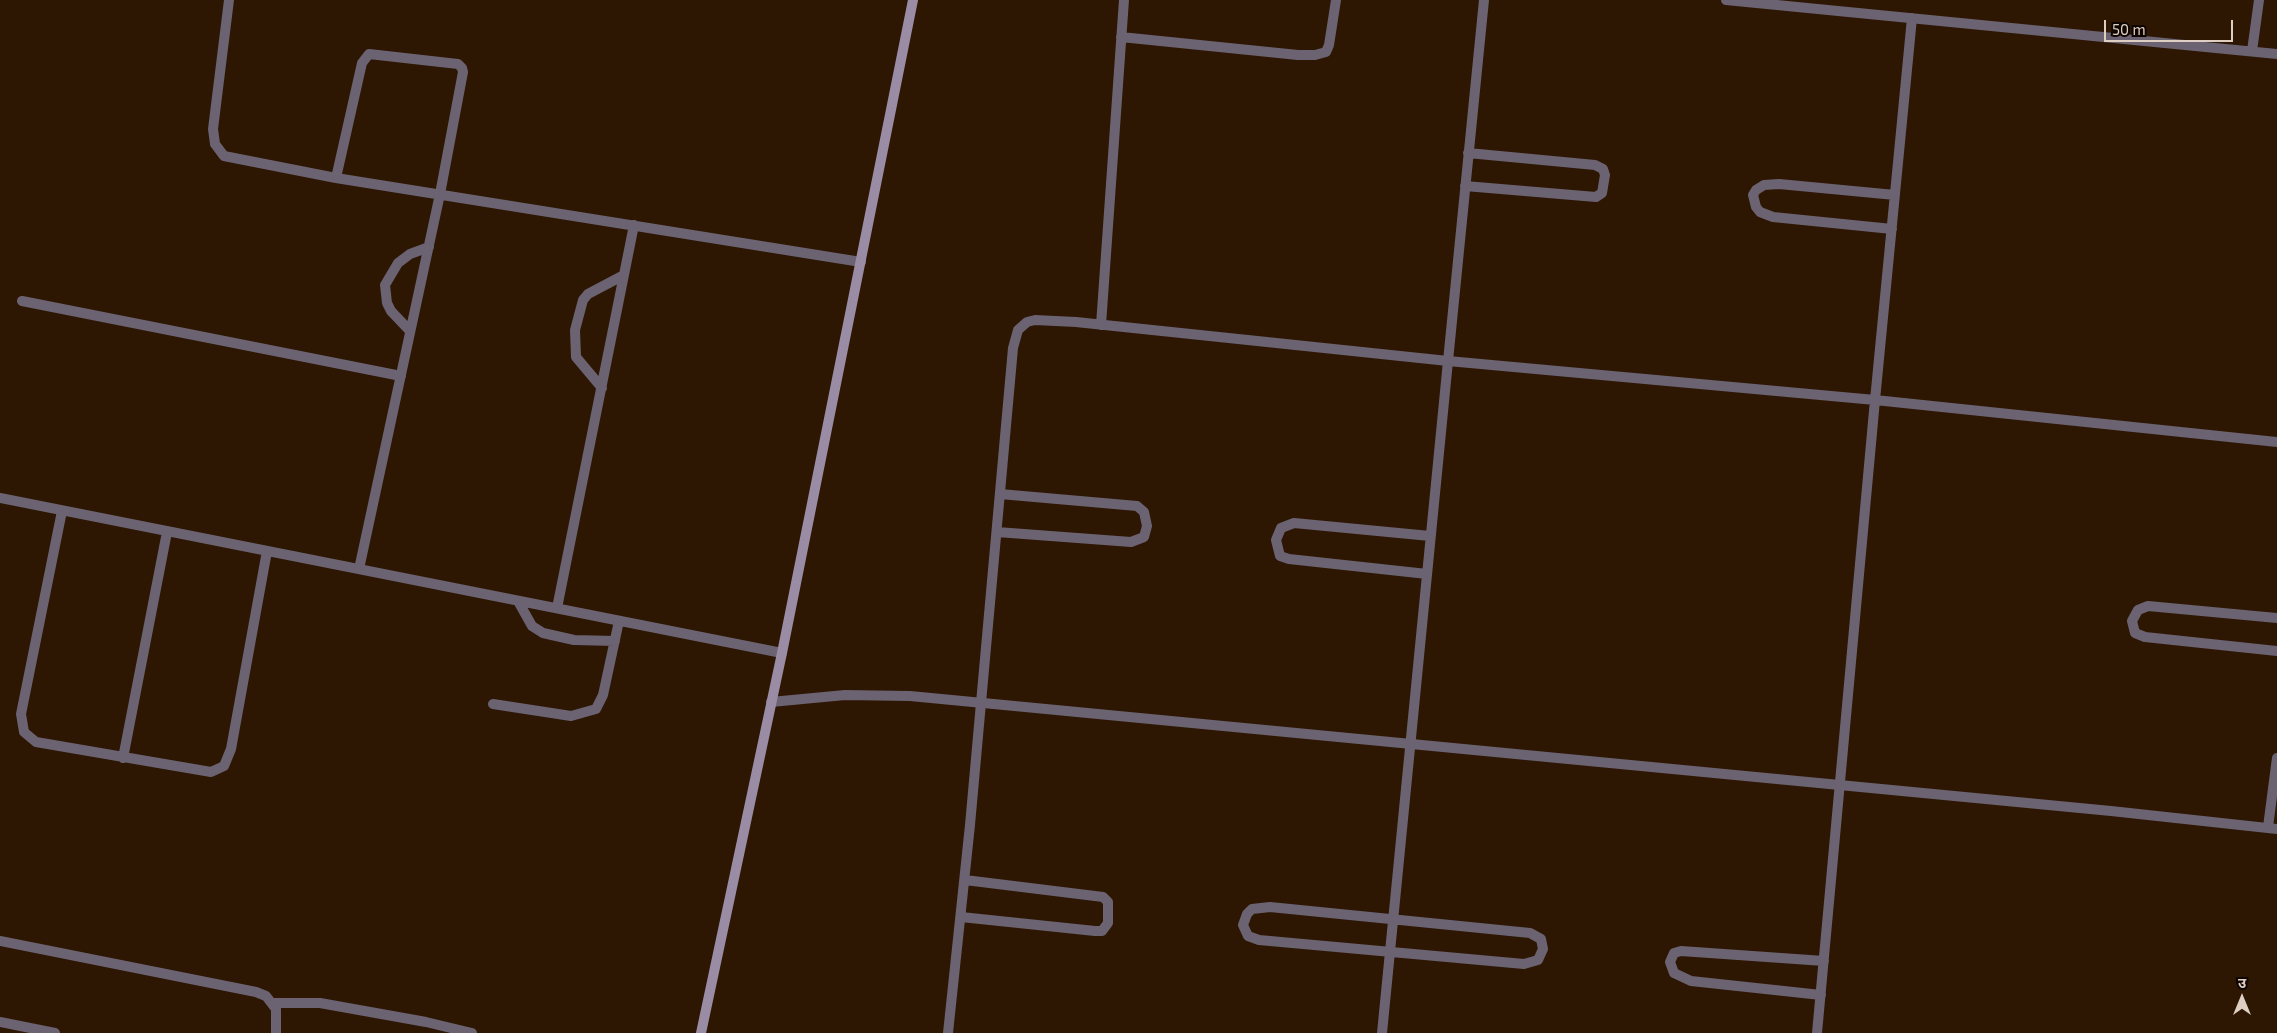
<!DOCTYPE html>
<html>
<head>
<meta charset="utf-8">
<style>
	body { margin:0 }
	#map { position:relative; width:2277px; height:1033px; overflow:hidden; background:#2d1602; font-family:"Exo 2","Noto Sans Devanagari",sans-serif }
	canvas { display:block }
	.north { position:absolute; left:2217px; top:973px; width:50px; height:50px; -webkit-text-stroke:4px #0e0501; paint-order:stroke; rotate:0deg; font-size:14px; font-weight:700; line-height:20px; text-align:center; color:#dfcfc3 }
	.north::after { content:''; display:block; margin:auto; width:18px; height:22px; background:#dfcfc3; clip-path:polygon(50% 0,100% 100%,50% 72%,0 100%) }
	.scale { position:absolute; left:2104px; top:20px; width:129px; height:22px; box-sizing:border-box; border:2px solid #dfcfc3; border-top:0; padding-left:6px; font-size:15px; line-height:18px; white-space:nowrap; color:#dfcfc3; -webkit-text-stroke:4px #0e0501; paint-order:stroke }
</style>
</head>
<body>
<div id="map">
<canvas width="2277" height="1033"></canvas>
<div class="north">उ</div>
<div class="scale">50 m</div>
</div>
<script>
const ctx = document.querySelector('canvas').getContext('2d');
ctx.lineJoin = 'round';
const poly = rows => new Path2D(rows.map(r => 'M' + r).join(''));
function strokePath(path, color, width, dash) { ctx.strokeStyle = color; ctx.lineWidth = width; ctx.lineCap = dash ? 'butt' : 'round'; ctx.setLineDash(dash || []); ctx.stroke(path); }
strokePath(poly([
	[229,0,213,129,215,144,224,156,336,178,861,262],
	[1484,0,1448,361,1875,400,1817,1033],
	[1726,0,2277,54],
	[1912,18,1875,400,2277,442],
	[1121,37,1298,55,1315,55,1326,52,1329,45,1336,0],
	[2252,51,2259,0],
	[336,178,362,63,369,54,458,64,462,68,463,72,440,194,359,569],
	[1465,186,1596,197,1602,193,1605,175,1603,169,1595,165,1468,153],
	[1892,229,1773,217,1760,212,1756,207,1753,195,1756,190,1764,185,1779,184,1895,195],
	[22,301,401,376],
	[1101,325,1124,0],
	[410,331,391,311,387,303,385,285,398,263,410,254,429,247],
	[602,388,576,357,575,330,583,300,588,294,624,275],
	[0,498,782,653],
	[62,511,21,714,24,732,36,742,211,772,224,766,231,749,267,551],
	[997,532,1131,542,1144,537,1147,526,1144,512,1137,506,1000,494],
	[1427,574,1289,559,1280,556,1276,540,1281,528,1294,523,1430,536],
	[518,601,532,626,543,633,574,640,615,641],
	[557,608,634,225],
	[2277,618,2148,606,2138,610,2132,621,2135,633,2145,637,2277,651],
	[493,704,571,716,596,709,603,695,619,621],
	[123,758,167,532],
	[2268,827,2277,758],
	[1270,907,1530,933,1541,939,1543,949,1538,960,1524,964,1259,940,1248,936,1243,925,1247,914,1252,909,1270,907],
	[961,917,1095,931,1102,931,1108,923,1108,902,1103,897,965,880],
	[0,941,256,992,266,996,276,1009,276,1033],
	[1821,995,1691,981,1674,973,1670,962,1674,953,1681,951,1824,961],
	[272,1003,320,1003,426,1022,472,1033],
	[0,1022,55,1033],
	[948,1033,970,825,1013,348,1018,330,1027,322,1035,320,1076,322,1448,361,1382,1033]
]), '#6b6372', 10);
strokePath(poly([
	[771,702,845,695,910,696,2111,811,2277,829]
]), '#6b6372', 10);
strokePath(poly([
	[701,1033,782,653,913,0]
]), '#998ca4', 10);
</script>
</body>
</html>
